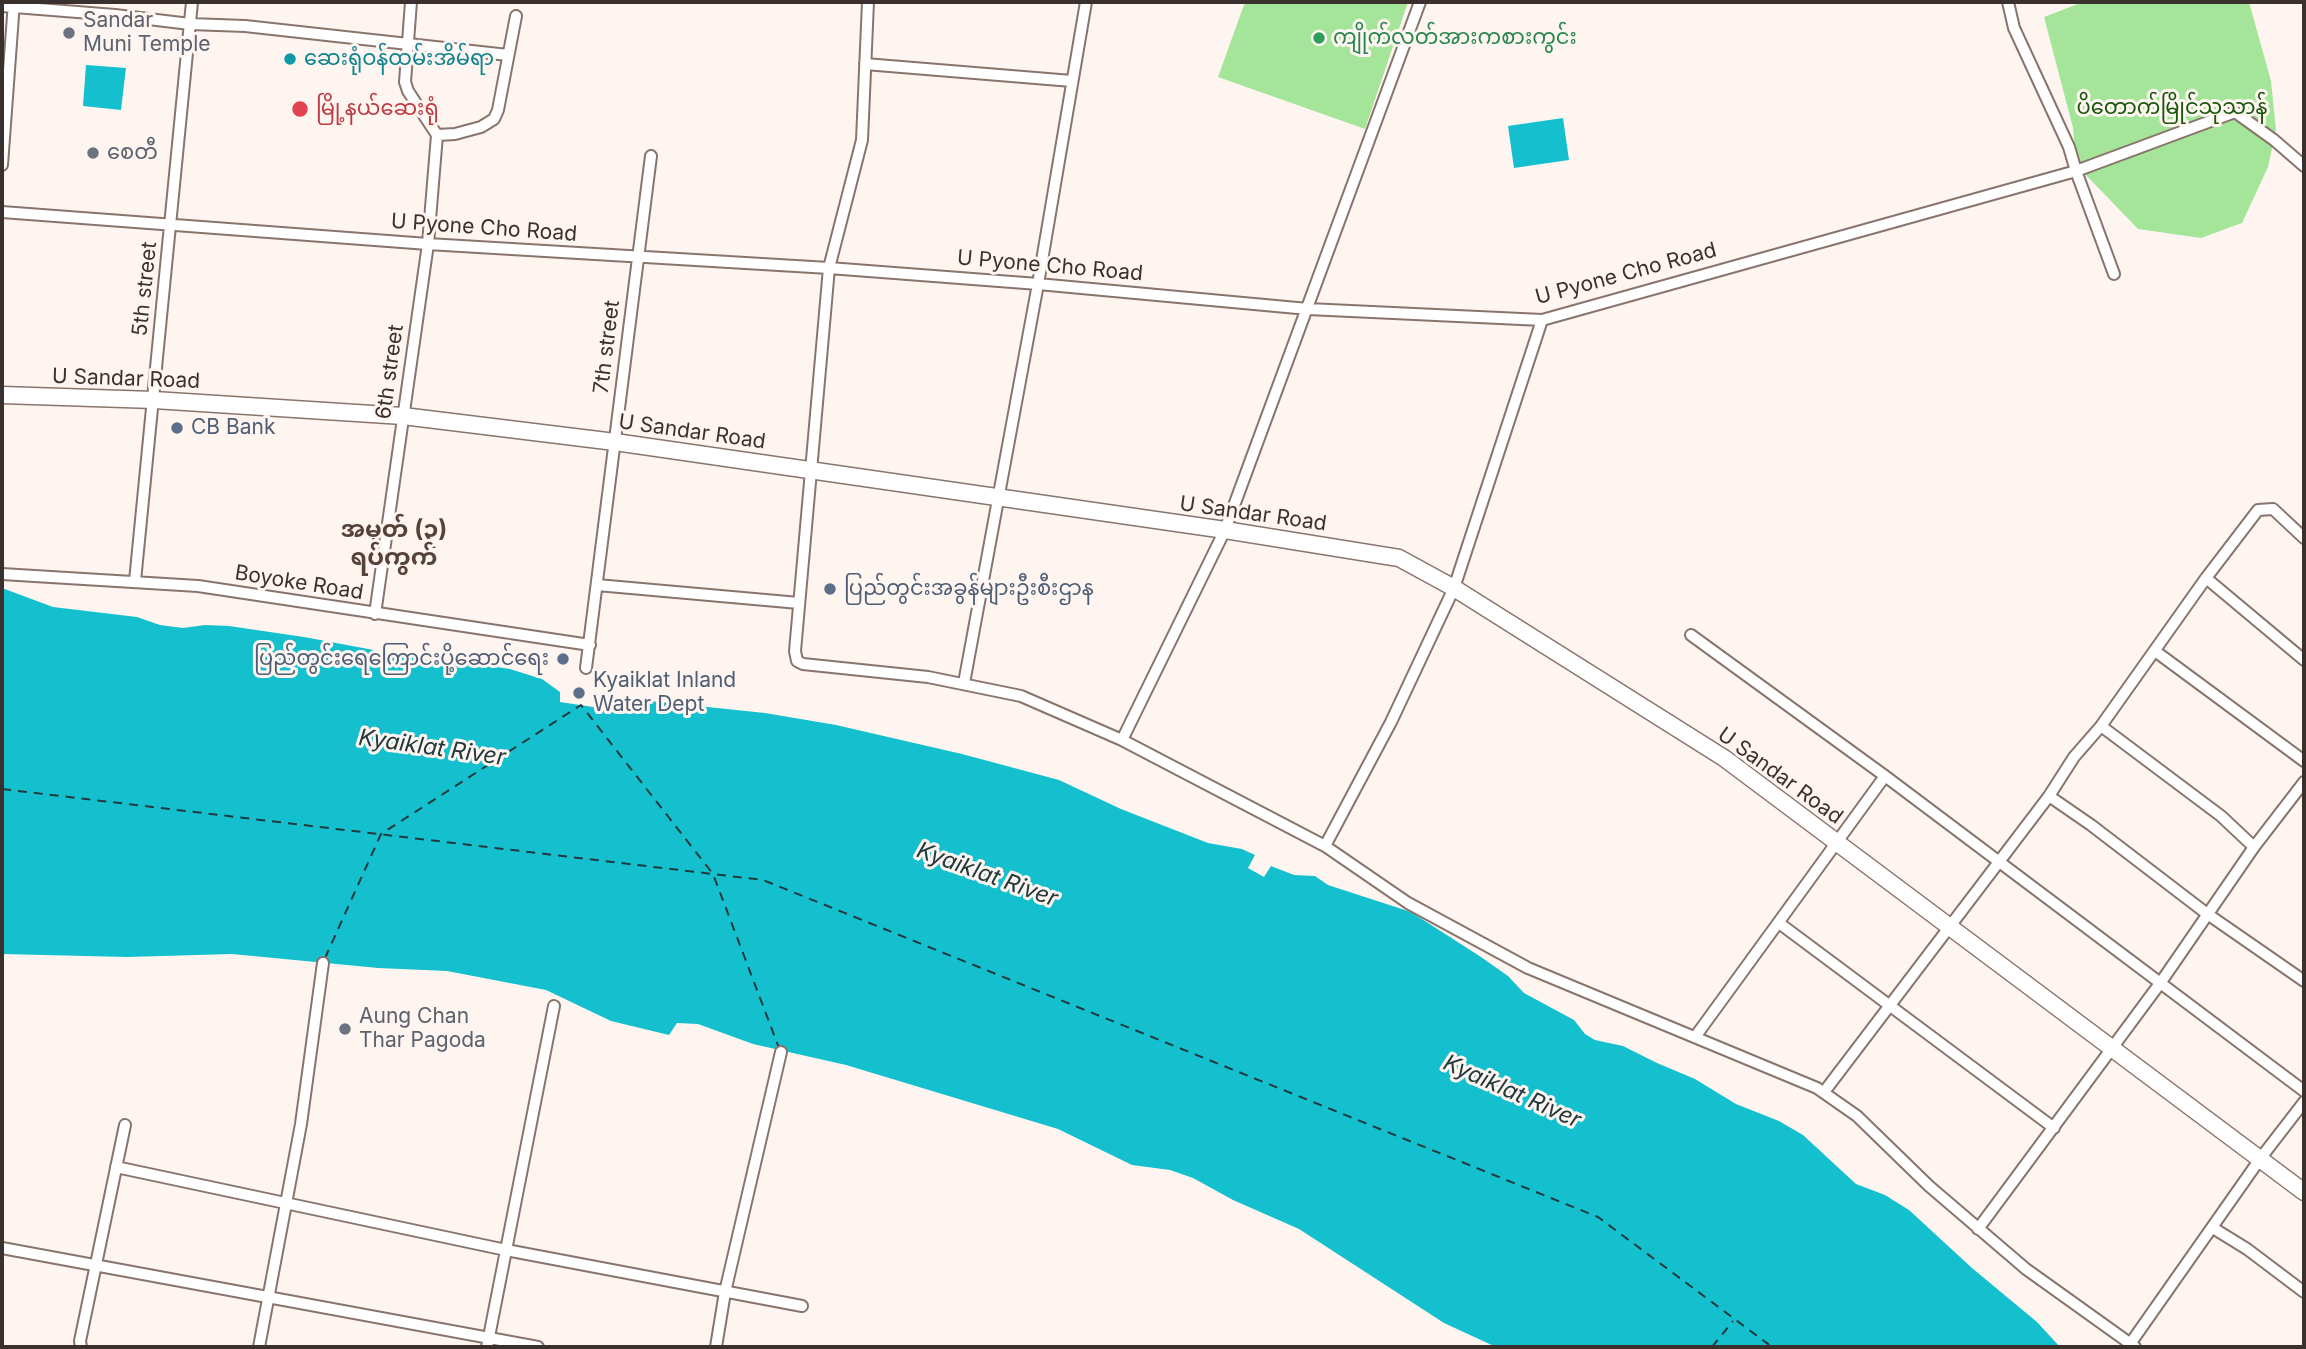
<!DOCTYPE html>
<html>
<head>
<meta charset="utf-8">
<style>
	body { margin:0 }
	#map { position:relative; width:2306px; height:1349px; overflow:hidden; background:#fef5f1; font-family:Inter,sans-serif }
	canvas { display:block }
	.frame { position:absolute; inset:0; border:4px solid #3a312e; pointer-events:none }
</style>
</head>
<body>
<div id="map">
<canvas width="2306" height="1349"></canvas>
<div class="frame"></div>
</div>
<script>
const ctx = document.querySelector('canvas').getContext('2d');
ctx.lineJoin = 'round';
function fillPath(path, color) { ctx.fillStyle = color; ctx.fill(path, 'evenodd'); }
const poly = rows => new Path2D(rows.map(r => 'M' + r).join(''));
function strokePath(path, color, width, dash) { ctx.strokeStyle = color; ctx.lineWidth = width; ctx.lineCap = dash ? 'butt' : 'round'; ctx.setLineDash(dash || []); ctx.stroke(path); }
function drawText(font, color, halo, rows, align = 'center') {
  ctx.font = font + ' Inter,"Noto Sans Myanmar",sans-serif'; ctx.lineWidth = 6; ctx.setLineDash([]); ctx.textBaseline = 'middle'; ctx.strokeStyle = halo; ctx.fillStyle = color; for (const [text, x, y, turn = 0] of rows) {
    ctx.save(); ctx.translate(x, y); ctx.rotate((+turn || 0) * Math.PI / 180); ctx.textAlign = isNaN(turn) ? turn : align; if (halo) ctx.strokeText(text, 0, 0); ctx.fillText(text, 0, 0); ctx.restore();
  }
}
fillPath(poly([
	[1245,2,1408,2,1365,129,1218,77],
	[2083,2,2249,2,2271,81,2276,130,2268,167,2242,223,2201,238,2138,229,2085,174,2075,151,2073,128,2044,17]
]), '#a5e59a');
fillPath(poly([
	[86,65,126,68,121,110,83,106],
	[1563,118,1569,160,1514,168,1508,126],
	[2,588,53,607,137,617,160,625,183,628,205,625,229,626,304,637,438,662,465,662,510,669,542,679,560,692,560,702,600,708,602,699,631,699,765,713,836,725,962,754,1059,780,1121,809,1208,843,1242,849,1255,855,1248,868,1264,877,1271,866,1294,875,1315,876,1328,885,1411,912,1481,957,1508,976,1524,993,1574,1020,1585,1034,1595,1040,1623,1046,1657,1063,1695,1079,1736,1104,1779,1121,1803,1135,1856,1184,1885,1195,1909,1210,1972,1268,2037,1322,2060,1347,1496,1347,1444,1323,1299,1229,1233,1200,1193,1178,1170,1170,1132,1165,1058,1129,846,1065,753,1044,698,1024,677,1023,669,1035,611,1021,546,990,447,971,378,968,232,954,127,957,2,954]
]), '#14c0ce');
strokePath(poly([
	[2,789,763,880,1598,1217,1772,1347],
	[325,958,381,834,581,705,713,874,779,1048],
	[1712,1347,1733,1321]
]), '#223a3d', 2, [9, 7]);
const street = poly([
	[411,2,405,82,408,91,437,135],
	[868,2,862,140,829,268,795,651,797,661,803,664,928,677,1021,696,1122,740,1325,846,1408,903,1528,968,1817,1088,1857,1116,1929,1186,2026,1269,2135,1347],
	[2008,2,2014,28,2069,147,2076,171,2235,112,2274,140,2304,166],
	[2,6,115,15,190,24,245,26,508,55],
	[865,64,1072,81],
	[437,135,455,134,481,127,494,119,498,110,516,16],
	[2,165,14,2],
	[2,212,428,244,829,268,1038,284,1308,309,1542,320,2076,171,2114,274],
	[2,574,198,586,590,645],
	[2206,578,2304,660],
	[135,581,192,2],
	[597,585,799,603],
	[375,614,428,244,437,135],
	[1691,635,1885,776,2304,1091],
	[2155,651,2304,761],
	[586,668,651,156],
	[964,683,1038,284,1086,2],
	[2101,726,2221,816,2254,847],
	[1122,740,1225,530,1420,2],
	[2049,796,2091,825,2206,913,2304,981],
	[1325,846,1391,722,1454,588,1542,320],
	[1779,923,2054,1128],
	[1695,1037,1885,776],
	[1824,1092,2049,796,2074,757,2101,726,2206,578,2258,510,2273,509,2304,538],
	[116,1167,506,1250,802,1306],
	[2213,1228,2247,1249,2304,1292],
	[1978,1229,2161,982,2254,847,2304,782],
	[2,1248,538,1347],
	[2130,1344,2260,1159,2304,1102],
	[81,1347,80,1341,125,1125],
	[259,1347,301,1124,323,963],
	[487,1347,554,1006],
	[716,1347,725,1292,781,1052]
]);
const primary = poly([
	[2,395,154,400,403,416,615,442,1225,530,1399,558,1454,588,1724,758,2304,1192]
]);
strokePath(street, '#89746c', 14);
strokePath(primary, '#89746c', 19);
strokePath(street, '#fff', 10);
strokePath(primary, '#fff', 16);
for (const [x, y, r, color] of [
	[69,33,7,"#6b7280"],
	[1319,38,7,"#2e9e5b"],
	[290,59,7,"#0f9aa8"],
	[300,109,9,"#e0444e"],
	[93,153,7,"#6b7280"],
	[177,428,7,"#5c6f8a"],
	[830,589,7,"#5c6f8a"],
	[563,659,7,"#5c6f8a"],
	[579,693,7,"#5c6f8a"],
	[345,1029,7,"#6b7280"]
]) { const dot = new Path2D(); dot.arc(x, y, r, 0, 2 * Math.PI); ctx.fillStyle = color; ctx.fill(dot); strokePath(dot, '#fef5f1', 2.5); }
drawText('21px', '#5b616d', '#fef5f1', [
	["Sandar",83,21],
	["Muni Temple",83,45],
	["စေတီ",107,153],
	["Aung Chan",359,1017],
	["Thar Pagoda",359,1041]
], 'left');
drawText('21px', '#27864d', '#fef5f1', [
	["ကျိုက်လတ်အားကစားကွင်း",1333,38]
], 'left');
drawText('21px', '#0d838f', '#fef5f1', [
	["ဆေးရုံဝန်ထမ်းအိမ်ရာ",304,59]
], 'left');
drawText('21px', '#18570b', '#fef5f1', [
	["ပိတောက်မြိုင်သုသာန်",2172,108]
]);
drawText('21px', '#be3a42', '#fef5f1', [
	["မြို့နယ်ဆေးရုံ",316,109]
], 'left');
drawText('21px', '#3a312e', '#fef5f1', [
	["U Pyone Cho Road",484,228,4],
	["U Pyone Cho Road",1050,266,5],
	["U Pyone Cho Road",1626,274,-15],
	["5th street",145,289,-84],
	["7th street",607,347,-83],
	["6th street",390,372,-82],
	["U Sandar Road",126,379,2],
	["U Sandar Road",692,432,8],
	["U Sandar Road",1253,514,8],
	["Boyoke Road",299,583,9],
	["U Sandar Road",1780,776,36]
]);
drawText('21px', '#4e5e75', '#fef5f1', [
	["CB Bank",191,428],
	["ပြည်တွင်းအခွန်များဦးစီးဌာန",844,589],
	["ပြည်တွင်းရေကြောင်းပို့ဆောင်ရေး",549,659,"right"],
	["Kyaiklat Inland",593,681],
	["Water Dept",593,705]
], 'left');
drawText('italic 23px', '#223a3d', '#fef5f1', [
	["Kyaiklat River",432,748,8],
	["Kyaiklat River",987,875,20],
	["Kyaiklat River",1512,1092,24]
]);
drawText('bold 24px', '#56423b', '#fef5f1', [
	["အမှတ် (၃)",394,530],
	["ရပ်ကွက်",394,558]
]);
</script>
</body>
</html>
